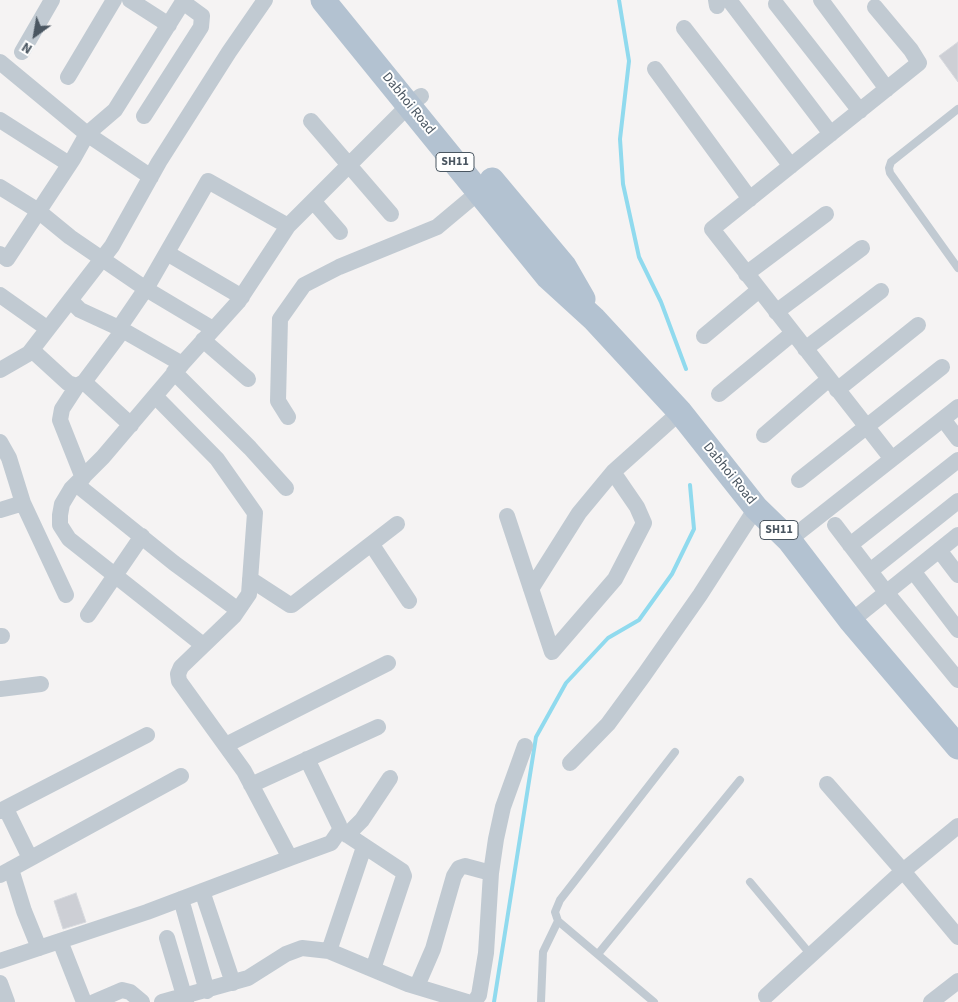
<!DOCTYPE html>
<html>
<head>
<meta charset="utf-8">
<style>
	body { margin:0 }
	#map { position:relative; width:958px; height:1002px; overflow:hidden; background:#f5f3f3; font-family:"Source Sans 3",sans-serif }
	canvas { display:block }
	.north { position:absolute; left:10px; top:10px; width:50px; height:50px; -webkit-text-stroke:4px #fff; paint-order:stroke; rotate:212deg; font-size:14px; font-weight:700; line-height:20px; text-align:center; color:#4a5661 }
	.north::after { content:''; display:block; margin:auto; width:18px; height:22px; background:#4a5661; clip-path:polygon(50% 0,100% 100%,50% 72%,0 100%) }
</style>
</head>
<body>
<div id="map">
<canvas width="958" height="1002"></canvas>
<div class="north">N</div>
</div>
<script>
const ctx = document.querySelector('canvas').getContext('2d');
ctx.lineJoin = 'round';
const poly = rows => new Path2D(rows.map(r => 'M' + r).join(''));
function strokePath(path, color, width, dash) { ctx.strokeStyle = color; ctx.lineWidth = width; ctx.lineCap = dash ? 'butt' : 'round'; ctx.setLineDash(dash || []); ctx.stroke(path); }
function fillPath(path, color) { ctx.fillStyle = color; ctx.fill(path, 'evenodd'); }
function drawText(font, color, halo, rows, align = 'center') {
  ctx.font = font + ' "Source Sans 3",sans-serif'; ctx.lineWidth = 4; ctx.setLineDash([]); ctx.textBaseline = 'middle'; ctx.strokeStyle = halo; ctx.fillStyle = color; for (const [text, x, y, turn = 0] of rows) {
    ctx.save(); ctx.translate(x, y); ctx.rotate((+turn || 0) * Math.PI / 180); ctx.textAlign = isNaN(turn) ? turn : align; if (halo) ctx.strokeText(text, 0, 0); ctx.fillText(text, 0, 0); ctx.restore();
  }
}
strokePath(poly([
	[619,0,629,61,620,139,623,184,639,257,661,302,686,369],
	[494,1002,536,737,566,683,608,638,639,620,672,574,694,529,690,485]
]), '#90daee', 4);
const building = poly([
	[958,42,958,82,939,56,958,42],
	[76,893,86,922,63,929,54,901,76,893]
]);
fillPath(building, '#cdcfd5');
strokePath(building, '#d7d9de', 1);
strokePath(poly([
	[958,109,891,162,889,168,890,173,958,268],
	[750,882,811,955],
	[598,954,740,780],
	[541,1002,543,952,558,921],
	[654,1002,558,921,555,912,560,900,675,752]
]), '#c1cad2', 8);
strokePath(poly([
	[130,0,169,25],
	[716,0,717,6],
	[729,0,831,134],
	[821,0,887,89],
	[776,4,860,111],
	[875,7,911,50,919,63,712,229,892,459],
	[684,28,791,166],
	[22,52,52,0],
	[0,62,87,134,151,177],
	[655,69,750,199],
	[68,77,114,0],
	[144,116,201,27,202,16,183,2],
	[0,120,69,164],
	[311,121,391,214],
	[0,187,37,210,70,237,146,289,213,329],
	[313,201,340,232],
	[167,253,242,297],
	[0,254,7,259,73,159,87,134,115,110,184,0],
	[746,274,826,214],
	[0,295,48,329],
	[70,300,80,310,119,328,182,364,238,302,288,226,409,105,421,96],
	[776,312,862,248],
	[119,328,147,287,208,181,288,226],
	[704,336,759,290],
	[203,340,248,379],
	[805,349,881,291],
	[30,352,112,246,159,162,229,52,265,0],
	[182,364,103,457,71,489,62,504,60,515,60,525,69,539,203,645],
	[0,370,33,351,68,383,77,386,84,382,123,330],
	[174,372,250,448,286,488],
	[84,382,131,425],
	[77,386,62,409,60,420,83,478],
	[837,390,918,325],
	[719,394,793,333],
	[288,417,278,401,280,319,304,285,339,267,437,227,480,191],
	[943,419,958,439],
	[764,435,829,379],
	[0,442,9,458,23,503,66,595],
	[799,480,942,367],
	[76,484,174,563,238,610],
	[0,510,23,503],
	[507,516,552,652,615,579,644,523,637,507,613,472,680,412],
	[835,525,886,592,958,680],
	[789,540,958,407],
	[372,545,409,601],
	[850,545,958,460],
	[939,550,958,575],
	[870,571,958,501],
	[913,571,958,630],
	[250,579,290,605,292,605,397,524],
	[531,589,579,513,613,472],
	[88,615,142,536],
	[851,621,958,535],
	[0,636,2,636],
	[0,689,41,684],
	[226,745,388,663],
	[570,763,608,724,644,675,700,595,756,508],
	[827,784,903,871,958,937],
	[251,785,378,727],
	[6,809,30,858],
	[0,811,147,735],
	[340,830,402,871,404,876,373,969],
	[347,835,362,820,390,778],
	[290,858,331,843,340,830,339,825,307,759],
	[11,869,24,911,39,948],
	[0,875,181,776],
	[202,891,233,983],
	[181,899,207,991],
	[167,938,186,1002],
	[60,941,84,1002],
	[329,951,364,847],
	[0,961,147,912,290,858,244,771,179,681,178,674,181,667,234,616,249,594,255,513,217,459,155,396],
	[0,983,7,1002],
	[417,986,433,949,454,876,459,868,465,866,491,873],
	[766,996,903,871,958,826],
	[94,1002,122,990,130,992,142,1002],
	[162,1002,248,978,286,954,302,948,329,951,408,984,467,1002],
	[472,1002,475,1001,479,995,486,953,491,873,496,839,503,807,525,746],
	[931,1002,958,981]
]), '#c1cad2', 16);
strokePath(poly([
	[323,0,548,277,594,319,680,412,756,508,789,540,851,621,958,747],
	[492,180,564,266,583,299]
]), '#b3c2d1', 25);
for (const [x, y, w] of [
	[455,162,38],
	[779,530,38]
]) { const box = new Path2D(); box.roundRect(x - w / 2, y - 9.5, w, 19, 4); ctx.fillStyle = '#fff'; ctx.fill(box); strokePath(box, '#4a5661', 1); }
drawText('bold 12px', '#4a5661', null, [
	["SH11",455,162],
	["SH11",779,530]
]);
drawText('14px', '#4a5661', '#fff', [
	["Dabhoi Road",408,104,51],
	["Dabhoi Road",729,474,51]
]);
</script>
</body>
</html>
